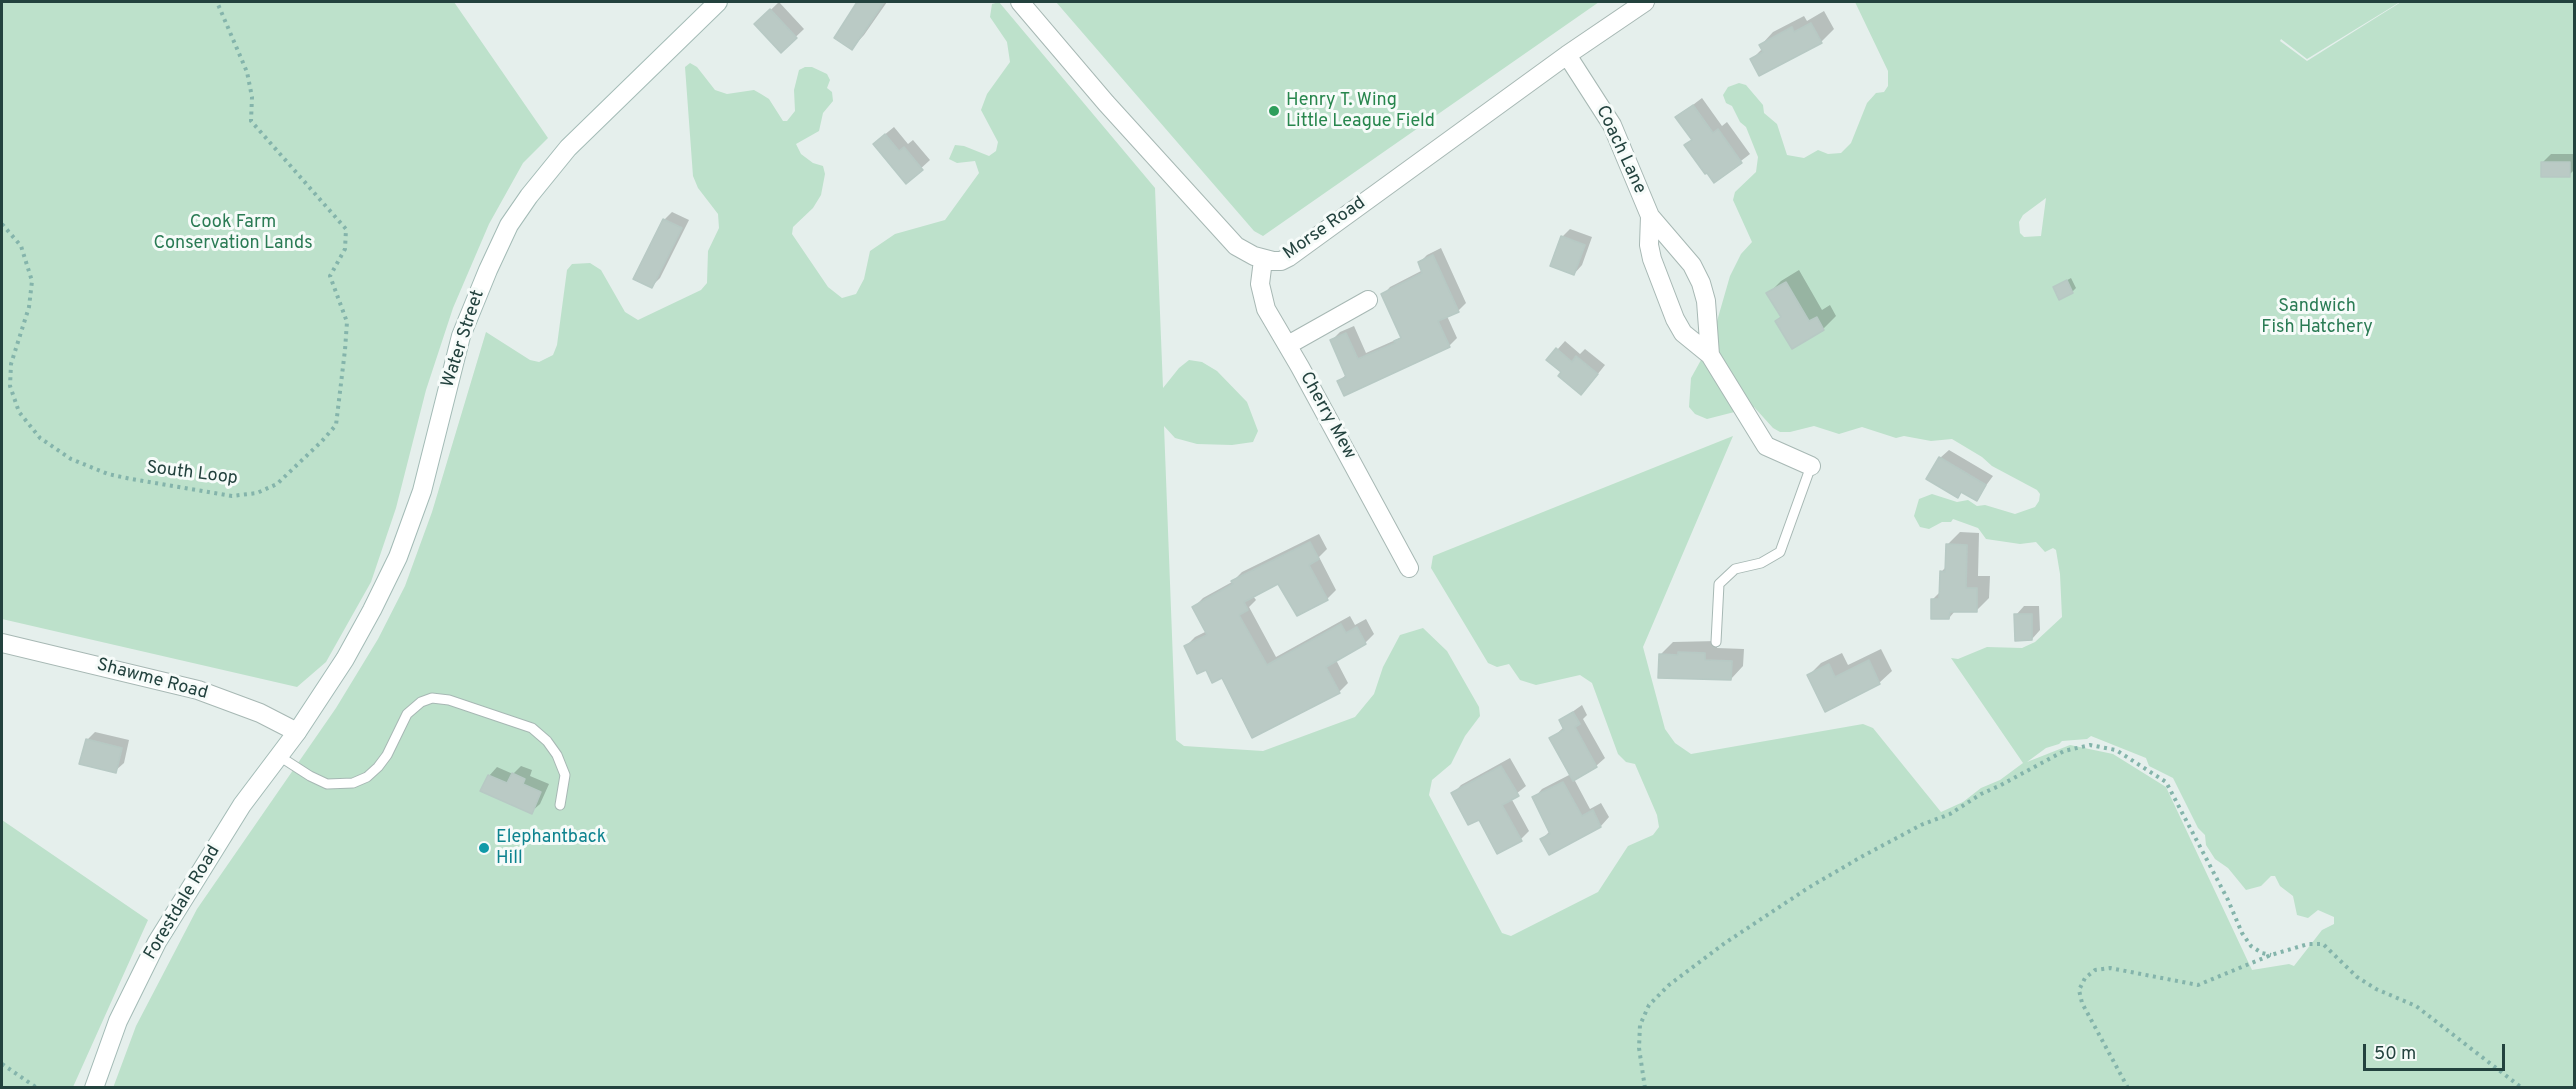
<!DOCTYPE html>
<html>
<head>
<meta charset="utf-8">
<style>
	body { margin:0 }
	#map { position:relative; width:2576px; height:1089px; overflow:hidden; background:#e5efec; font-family:Overpass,sans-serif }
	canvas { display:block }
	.frame { position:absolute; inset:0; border:3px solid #23423e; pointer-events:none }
	.scale { position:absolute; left:2363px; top:1044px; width:142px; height:27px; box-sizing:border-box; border:3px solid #23423e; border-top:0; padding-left:8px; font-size:18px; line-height:21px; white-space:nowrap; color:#23423e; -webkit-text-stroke:4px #f6fbf9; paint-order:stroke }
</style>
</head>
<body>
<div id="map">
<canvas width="2576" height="1089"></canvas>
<div class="frame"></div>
<div class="scale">50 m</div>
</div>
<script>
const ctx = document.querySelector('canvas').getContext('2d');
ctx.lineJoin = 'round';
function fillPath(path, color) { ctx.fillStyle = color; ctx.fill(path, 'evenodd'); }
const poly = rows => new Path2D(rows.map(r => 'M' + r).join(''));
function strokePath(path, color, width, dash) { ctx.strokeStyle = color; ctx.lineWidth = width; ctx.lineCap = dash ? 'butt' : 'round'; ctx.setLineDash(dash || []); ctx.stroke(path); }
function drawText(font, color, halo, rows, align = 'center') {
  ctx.font = font + ' Overpass,sans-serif'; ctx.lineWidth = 6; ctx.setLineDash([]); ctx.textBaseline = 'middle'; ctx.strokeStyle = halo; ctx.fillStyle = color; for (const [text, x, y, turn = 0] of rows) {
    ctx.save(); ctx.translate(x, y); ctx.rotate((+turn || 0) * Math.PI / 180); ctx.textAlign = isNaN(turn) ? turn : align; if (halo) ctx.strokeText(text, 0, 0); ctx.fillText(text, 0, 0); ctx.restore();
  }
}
fillPath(poly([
	[2,2,454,2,548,138,523,163,489,224,453,308,426,390,396,508,371,582,326,662,297,687,2,619],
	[999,2,1155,188,1163,388,1179,368,1189,360,1202,362,1217,371,1247,402,1258,431,1253,442,1232,445,1197,444,1175,438,1164,426,1176,740,1184,746,1263,751,1355,717,1374,694,1383,667,1400,635,1423,628,1447,651,1479,707,1480,716,1465,736,1451,764,1432,780,1429,795,1502,933,1511,936,1598,892,1628,846,1653,835,1659,827,1657,815,1635,764,1626,762,1618,754,1592,683,1580,675,1536,685,1520,680,1509,664,1497,667,1488,663,1431,568,1433,556,1733,436,1643,647,1665,729,1675,743,1691,754,1863,724,1873,728,1941,812,1963,802,1981,788,2000,780,2023,763,1951,658,1958,659,1987,647,2022,648,2035,642,2062,617,2060,574,2056,550,2053,548,2045,552,2036,542,2020,544,1986,539,1978,528,1953,519,1951,522,1942,522,1929,529,1920,527,1914,516,1919,499,1932,494,1957,502,1968,500,1977,506,1985,505,2015,514,2035,507,2039,501,2040,494,2037,490,1992,466,1982,457,1952,439,1931,441,1904,436,1896,438,1862,427,1839,434,1814,426,1790,432,1780,432,1773,428,1754,407,1707,419,1695,414,1689,407,1691,378,1711,342,1730,276,1741,254,1752,242,1733,200,1735,192,1756,172,1758,157,1746,127,1740,122,1732,106,1726,103,1723,95,1728,87,1739,83,1746,85,1763,105,1764,113,1777,124,1787,155,1804,158,1818,150,1828,154,1841,153,1851,143,1867,103,1876,93,1884,92,1888,86,1888,71,1855,2,2400,2,2307,59,2281,39,2280,41,2307,61,2401,2,2574,2,2574,1087,113,1088,136,1026,197,909,336,708,378,639,405,586,432,512,486,332,530,360,539,362,553,355,557,345,567,270,572,264,590,263,601,270,625,312,638,320,701,290,707,283,708,251,719,228,718,214,698,188,693,176,685,67,690,63,697,67,715,90,727,94,754,90,761,94,769,99,783,121,787,121,795,111,794,90,799,70,805,67,812,67,827,74,830,80,827,88,832,92,833,101,823,113,819,131,796,144,801,154,813,163,823,166,825,174,821,195,813,208,793,227,792,234,828,287,842,298,856,294,864,279,870,251,895,234,945,220,979,173,975,161,957,163,949,159,955,145,964,146,989,156,996,151,998,142,981,110,987,94,1010,62,1007,42,990,17,992,4],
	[2046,198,2041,236,2024,237,2020,233,2019,222,2023,215],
	[2091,736,2146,758,2149,766,2173,778,2198,828,2205,835,2206,845,2215,859,2228,868,2246,890,2261,886,2271,876,2275,876,2280,886,2293,896,2297,915,2308,918,2318,910,2334,917,2334,924,2322,930,2294,966,2289,964,2252,970,2166,787,2113,754,2070,745,2027,762,2046,748,2059,744,2062,741,2087,739],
	[1056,2,1599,2,1263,236,1254,231],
	[2,820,148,920,73,1087,2,1087]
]), '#bde1cb');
fillPath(poly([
	[779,2,804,29,781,51,756,24],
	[859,2,887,2,864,35,852,48,836,38],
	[1824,11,1834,29,1821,42,1752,59,1763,48,1761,45,1773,32,1804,16,1807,21],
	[1702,98,1722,126,1727,122,1750,154,1715,181,1686,145,1693,139,1677,117],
	[894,127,908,144,913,140,930,160,906,182,883,136],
	[2551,154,2574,154,2574,170,2569,175,2543,162],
	[672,212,689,220,660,278,652,286,664,220],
	[1570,229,1592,237,1582,265,1574,274,1562,237],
	[1441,248,1466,303,1458,311,1447,316,1457,338,1449,346,1339,381,1347,374,1332,340,1340,332,1354,326,1366,353,1400,338,1402,336,1383,295,1390,287,1423,270,1419,263,1427,255],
	[1799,270,1822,310,1830,305,1836,316,1823,329,1792,347,1777,321,1782,316,1768,294,1781,281],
	[2071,278,2076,288,2072,292,2055,287],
	[1565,341,1580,354,1585,349,1605,365,1589,385,1563,372,1557,350],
	[1949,450,1993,476,1976,499,1963,491,1958,496,1940,458],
	[1960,532,1979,533,1978,576,1990,576,1989,598,1976,611,1956,610,1949,618,1933,599,1941,591,1941,572,1947,566,1947,545],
	[1319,534,1327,549,1319,557,1336,590,1327,599,1279,582,1253,596,1256,600,1249,607,1276,657,1350,616,1355,625,1366,619,1374,634,1365,643,1336,660,1348,683,1339,692,1223,676,1207,668,1186,646,1195,637,1207,631,1194,607,1203,598,1232,582,1242,572],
	[2024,606,2039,606,2040,630,2032,639,2016,615],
	[1717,641,1717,648,1744,649,1743,666,1731,679,1660,655,1673,642],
	[1881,649,1892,671,1879,683,1808,676,1821,663,1842,653,1848,665],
	[1582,705,1587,715,1583,719,1605,758,1596,766,1574,779,1590,809,1601,803,1609,817,1601,826,1550,853,1542,839,1550,831,1534,798,1542,789,1571,774,1551,739,1564,727,1561,720],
	[95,732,129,740,124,763,115,771,87,740],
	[1510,758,1526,786,1511,798,1529,831,1521,839,1479,818,1453,794,1461,785],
	[521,766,532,770,530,776,549,784,540,804,531,812,489,776,497,767,513,774]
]), '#0003');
const building = poly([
	[857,2,884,2,852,50,834,38,857,2],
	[770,9,797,38,781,53,754,24,770,9],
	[1811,23,1822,43,1759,76,1750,59,1763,52,1759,45,1792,27,1794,32,1811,23],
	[1693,105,1713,133,1718,129,1742,163,1714,183,1707,173,1705,174,1684,145,1692,140,1675,117,1693,105],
	[885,134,899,151,904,147,923,170,906,184,873,144,885,134],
	[2541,162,2570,162,2570,177,2541,177,2541,162],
	[663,219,682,228,652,288,633,279,663,219],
	[1561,236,1585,245,1574,275,1550,266,1561,236],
	[1433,255,1459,312,1438,321,1450,347,1344,396,1337,381,1346,377,1330,340,1346,333,1358,359,1395,343,1394,341,1401,338,1381,294,1422,273,1418,262,1433,255],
	[2067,280,2073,293,2059,300,2053,287,2067,280],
	[1786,282,1809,321,1817,317,1824,330,1792,349,1775,321,1781,317,1766,293,1786,282],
	[1556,348,1572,362,1576,356,1598,374,1581,395,1558,376,1561,372,1546,360,1556,348],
	[1939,457,1986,485,1977,501,1961,492,1958,498,1926,479,1939,457],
	[1310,542,1319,559,1309,565,1328,600,1297,616,1278,584,1244,602,1248,610,1239,615,1267,665,1341,624,1346,633,1357,627,1366,644,1326,667,1340,693,1252,738,1222,678,1212,683,1206,670,1197,674,1184,646,1207,635,1192,607,1233,584,1231,581,1310,542],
	[1946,544,1967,545,1966,588,1977,588,1977,612,1950,612,1949,619,1931,619,1931,599,1939,599,1940,571,1945,572,1946,544],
	[2014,614,2032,614,2032,640,2015,641,2014,614],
	[1678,652,1705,653,1705,660,1732,661,1731,680,1658,678,1659,654,1678,655,1678,652],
	[1869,660,1880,684,1825,712,1807,675,1829,664,1835,677,1869,660],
	[1573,712,1580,724,1575,727,1597,767,1573,781,1549,738,1564,730,1559,720,1573,712],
	[86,739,122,748,116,773,79,764,86,739],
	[1501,766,1519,796,1502,805,1522,841,1497,854,1479,820,1468,825,1451,793,1501,766],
	[512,773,525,779,523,784,541,792,532,814,480,791,488,775,507,783,512,773],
	[1563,782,1582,816,1593,810,1601,827,1549,855,1540,839,1550,834,1532,797,1563,782]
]);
fillPath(building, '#bacac5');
strokePath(building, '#b7c9c4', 1.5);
const lane = poly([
	[1716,642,1719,584,1735,569,1761,563,1780,552,1811,466],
	[279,756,310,776,327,784,353,783,367,777,378,767,387,755,407,714,421,702,432,698,449,700,532,728,547,741,557,755,565,775,560,805]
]);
const street = poly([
	[1020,2,1106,103,1236,246,1254,256,1273,261,1281,261,1289,257,1567,55,1645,2],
	[1567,55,1612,125,1650,216,1692,265,1701,283,1706,301,1710,355,1766,446,1811,466],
	[1650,216,1649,245,1652,259,1675,319,1683,333,1710,355],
	[1263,260,1260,284,1266,309,1300,367,1409,568],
	[1288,345,1368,300],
	[2,643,198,690,260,713,297,732]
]);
const secondary = poly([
	[94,1088,118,1021,157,942,242,805,297,732,345,659,372,610,398,557,422,491,461,336,488,270,509,225,529,196,568,148,718,2]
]);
strokePath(lane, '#a7b8b4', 11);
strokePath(street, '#a7b8b4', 20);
strokePath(secondary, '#a3bbb6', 20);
strokePath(poly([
	[2,224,21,246,32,281,29,307,11,364,10,386,19,412,40,438,71,459,108,474,131,479,232,496,257,493,277,484,322,441,336,425,345,350,347,322,330,276,345,249,346,229,251,121,252,97,247,72,217,2],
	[2,1064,37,1088],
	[1645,1088,1639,1048,1640,1025,1649,1005,1669,985,1725,943,1808,888,1861,857,1921,825,1950,814,1981,794,1999,786,2064,751,2090,745,2116,750,2166,782,2228,900,2242,933,2251,946,2262,953,2271,955],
	[2128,1088,2082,1003,2079,990,2085,978,2095,970,2110,968,2198,985,2271,955,2308,944,2323,944,2357,977,2376,989,2416,1006,2522,1088]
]), '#84b4ab', 4, [3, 4.5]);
strokePath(lane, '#fff', 9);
strokePath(street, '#fff', 18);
strokePath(secondary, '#fff', 18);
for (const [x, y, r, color] of [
	[1274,111,6,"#2e9e5b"],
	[484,848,6,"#0f9aa8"]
]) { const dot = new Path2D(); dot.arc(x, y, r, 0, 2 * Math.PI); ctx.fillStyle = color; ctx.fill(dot); strokePath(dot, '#f6fbf9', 2); }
drawText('18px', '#27864d', '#f6fbf9', [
	["Henry T. Wing",1286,101],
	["Little League Field",1286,122]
], 'left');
drawText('18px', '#23423e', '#f6fbf9', [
	["Coach Lane",1620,150,65],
	["Morse Road",1325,229,-35],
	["Water Street",464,339,-72],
	["Cherry Mew",1327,416,61],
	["South Loop",192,474,7],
	["Shawme Road",152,680,15],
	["Forestdale Road",183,903,-59]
]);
drawText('18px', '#2a7b54', '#f6fbf9', [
	["Cook Farm",233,223],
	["Conservation Lands",233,244],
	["Sandwich",2317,307],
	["Fish Hatchery",2317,328]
]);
drawText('18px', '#0d838f', '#f6fbf9', [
	["Elephantback",496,838],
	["Hill",496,859]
], 'left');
</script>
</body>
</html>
